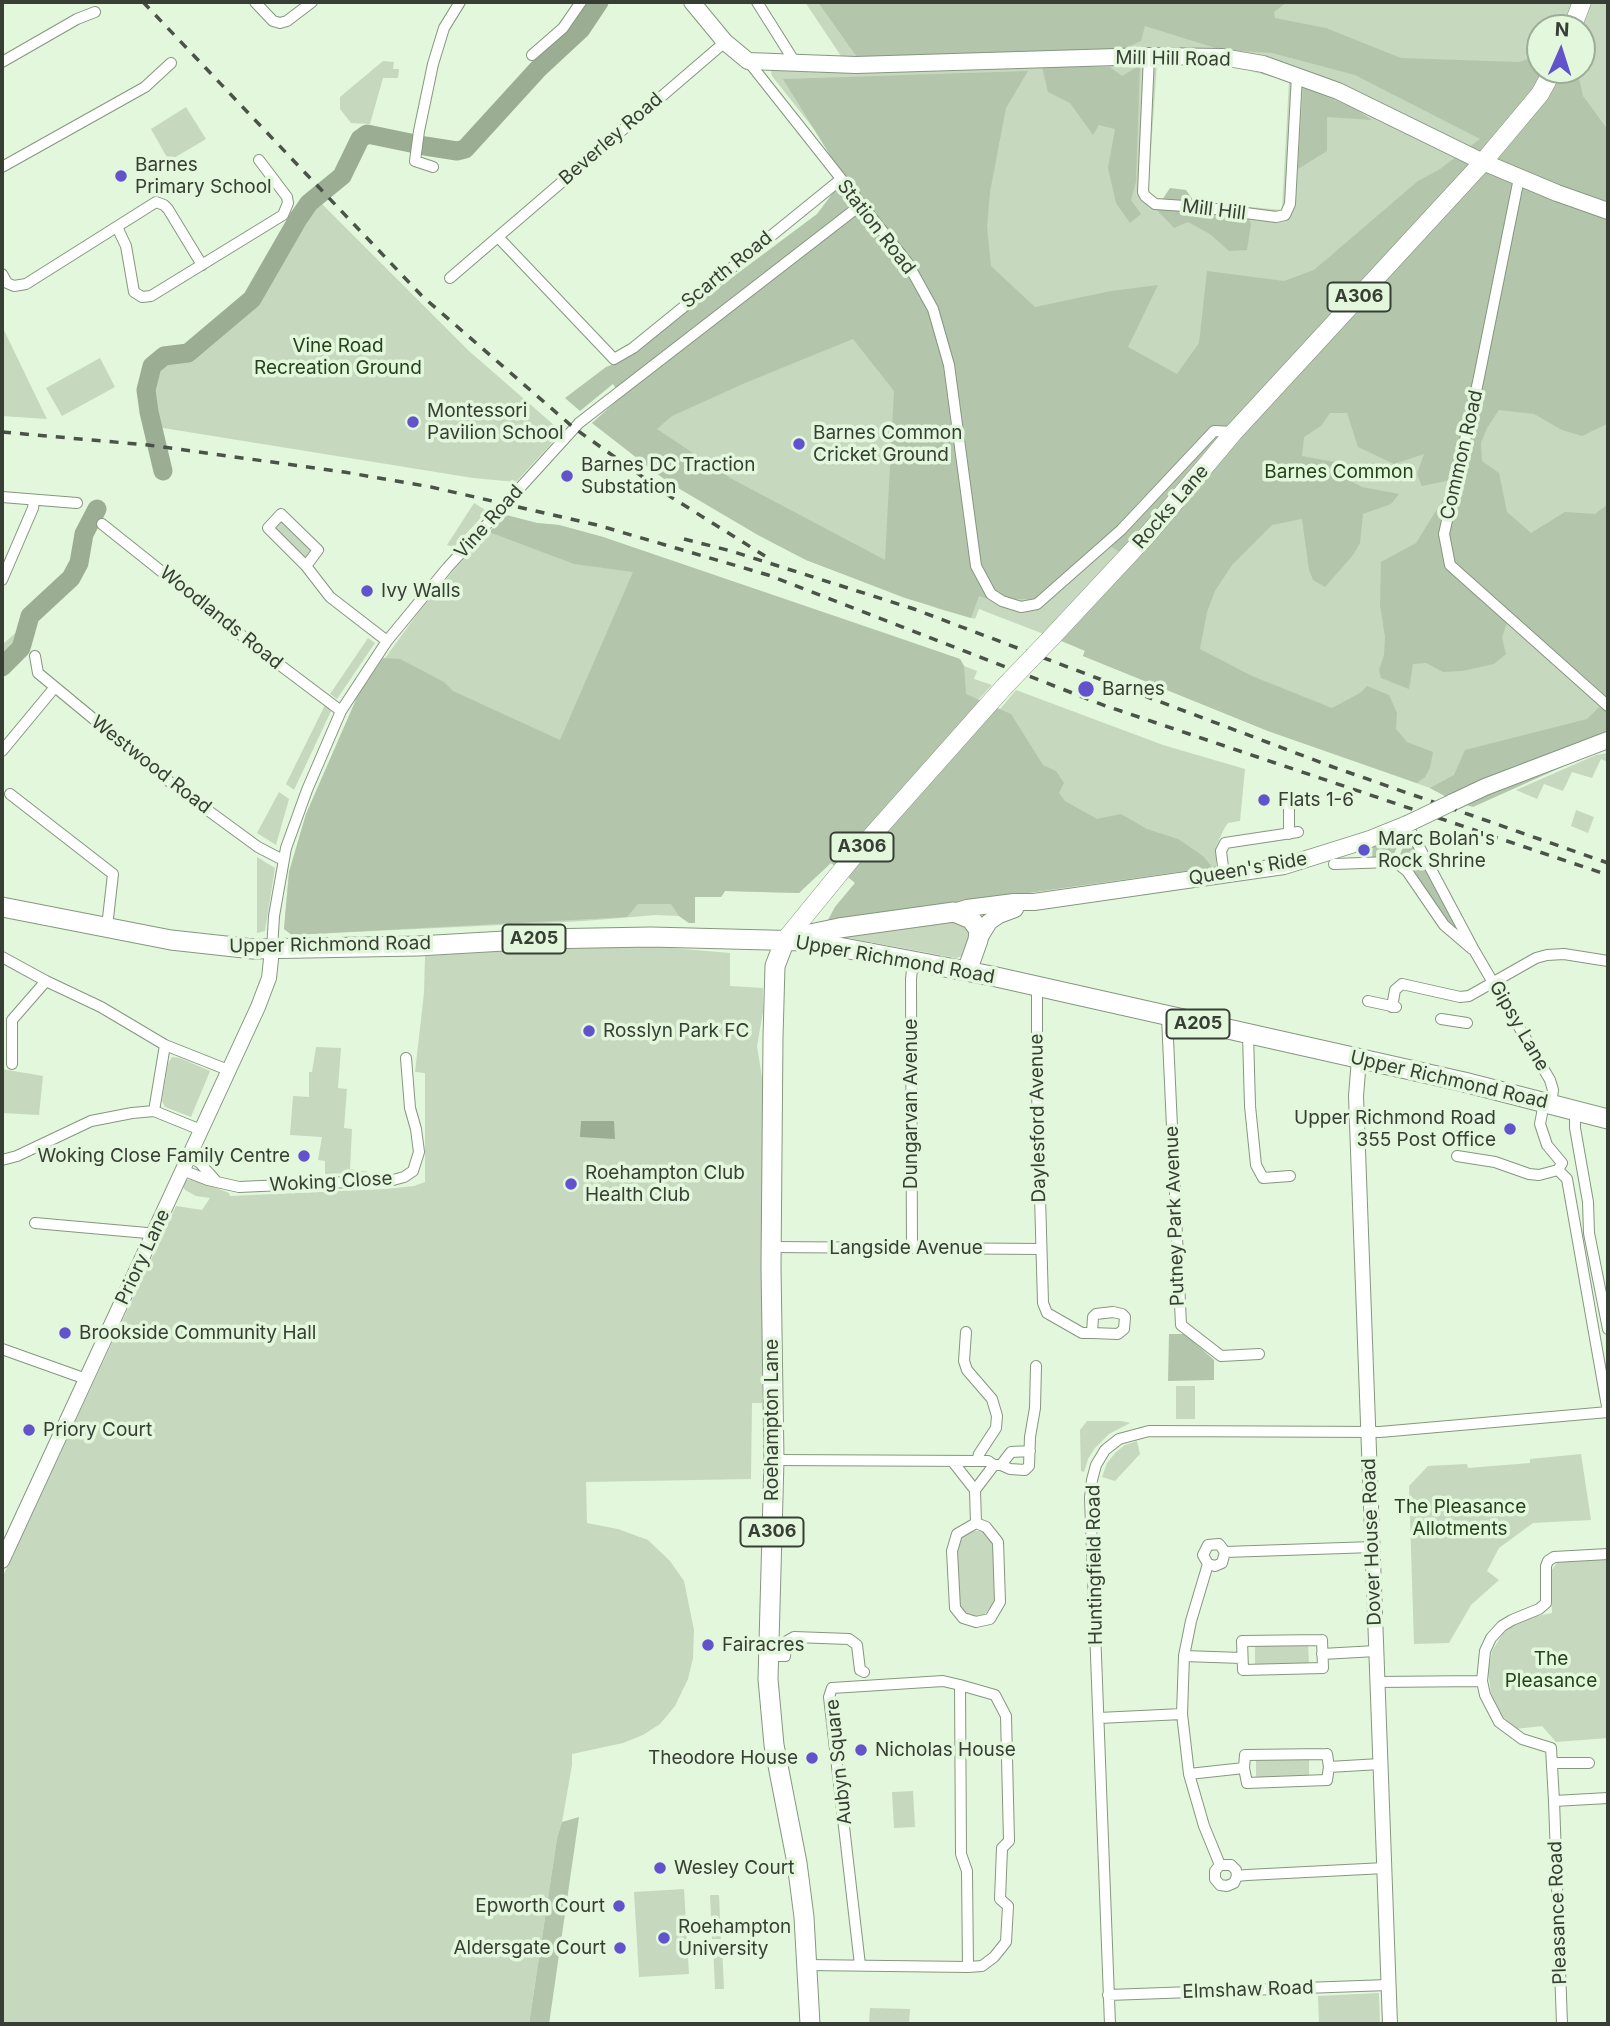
<!DOCTYPE html>
<html>
<head>
<meta charset="utf-8">
<style>
	body { margin:0 }
	#map { position:relative; width:1610px; height:2026px; overflow:hidden; background:#e3f7dd; font-family:Inter,sans-serif }
	canvas { display:block }
	.frame { position:absolute; inset:0; border:4px solid #373e34; pointer-events:none }
	.north { position:absolute; left:1526px; top:14px; width:70px; height:70px; box-sizing:border-box; background:#e3f7dd; border:2px solid #9ead99; border-radius:50%; rotate:3deg; font-size:19px; font-weight:700; line-height:28px; text-align:center; color:#373e34 }
	.north::after { content:''; display:block; margin:auto; width:24px; height:32px; background:#6053cc; clip-path:polygon(50% 0,100% 100%,50% 72%,0 100%) }
</style>
</head>
<body>
<div id="map">
<canvas width="1610" height="2026"></canvas>
<div class="frame"></div>
<div class="north">N</div>
</div>
<script>
const ctx = document.querySelector('canvas').getContext('2d');
ctx.lineJoin = 'round';
function fillPath(path, color) { ctx.fillStyle = color; ctx.fill(path, 'evenodd'); }
const poly = rows => new Path2D(rows.map(r => 'M' + r).join(''));
function strokePath(path, color, width, dash) { ctx.strokeStyle = color; ctx.lineWidth = width; ctx.lineCap = dash ? 'butt' : 'round'; ctx.setLineDash(dash || []); ctx.stroke(path); }
function drawText(font, color, halo, rows, align = 'center') {
  ctx.font = font + ' Inter,sans-serif'; ctx.lineWidth = 7; ctx.setLineDash([]); ctx.textBaseline = 'middle'; ctx.strokeStyle = halo; ctx.fillStyle = color; for (const [text, x, y, turn = 0] of rows) {
    ctx.save(); ctx.translate(x, y); ctx.rotate((+turn || 0) * Math.PI / 180); ctx.textAlign = isNaN(turn) ? turn : align; if (halo) ctx.strokeText(text, 0, 0); ctx.fillText(text, 0, 0); ctx.restore();
  }
}
fillPath(poly([
	[805,2,1608,2,1608,731,1521,764,1445,796,1430,788,1268,731,1083,656,1085,650,979,609,975,619,939,609,806,560,758,535,668,482,592,423,874,205,772,76,771,71,776,68,843,70,841,56],
	[1540,28,1582,28,1582,70,1540,70],
	[1219,63,1289,81,1282,210,1156,198,1148,192,1157,64],
	[383,61,394,62,393,69,399,69,398,78,383,78,370,124,351,123,340,109,340,97],
	[186,107,206,139,169,161,151,129],
	[319,201,469,351,562,432,516,482,473,478,157,427,152,396,154,378,158,368,170,361,186,361,198,354,210,341,244,315,260,297,274,268,301,223,314,205],
	[2,326,42,409,47,419,2,416],
	[100,358,115,387,62,416,46,388],
	[474,503,487,511,454,547,447,545],
	[506,515,537,523,559,525,603,537,888,634,960,659,964,666,977,671,974,679,992,685,799,893,725,891,721,897,695,897,695,923,689,923,679,916,656,915,584,921,292,935,284,929,289,872,306,815,358,695,418,613,459,564],
	[281,521,313,550,305,559,274,529],
	[23,626,19,648,2,663,2,645],
	[368,638,375,643,337,699,330,694],
	[1016,690,1163,745,1245,769,1240,821,1228,823,1224,829,1216,847,1216,867,828,920,835,907],
	[325,705,332,709,294,790,286,784],
	[1608,753,1608,762,1601,759,1592,778,1572,772,1563,791,1544,784,1537,799,1516,790,1596,755],
	[279,792,289,799,276,845,257,833],
	[1576,810,1594,817,1588,833,1571,826],
	[257,857,275,868,265,931,257,933],
	[960,919,971,932,963,956,956,958,843,937],
	[660,947,730,953,730,986,763,988,763,1012,757,1046,763,1083,762,1403,752,1403,751,1479,586,1482,587,1523,618,1529,648,1540,670,1561,684,1581,694,1630,693,1658,688,1679,675,1706,660,1724,643,1735,623,1743,572,1754,572,1765,562,1822,557,1838,529,2024,2,2024,2,1578,176,1206,202,1210,210,1198,196,1196,185,1190,182,1185,186,1180,193,1179,229,1193,230,1196,385,1189,414,1186,425,1182,425,1073,415,1072,424,993,425,956,542,949],
	[316,1047,341,1048,338,1088,347,1089,344,1128,352,1129,350,1169,369,1172,325,1174,325,1161,318,1160,322,1137,290,1135,293,1096,309,1097,309,1072,312,1072],
	[172,1057,180,1058,210,1071,191,1117,165,1107,162,1101,168,1064],
	[2,1069,43,1076,39,1115,2,1113],
	[1176,1386,1195,1386,1195,1419,1176,1419],
	[1087,1421,1121,1421,1130,1423,1109,1434,1095,1448,1088,1459,1084,1472,1081,1471,1080,1430],
	[1137,1441,1140,1454,1115,1481,1102,1477,1107,1463,1116,1452,1125,1445],
	[1581,1454,1591,1520,1533,1523,1499,1548,1487,1571,1499,1580,1471,1605,1449,1643,1414,1644,1409,1486,1428,1466,1467,1464,1468,1468,1530,1463,1530,1459],
	[970,1531,982,1531,987,1534,993,1546,995,1602,984,1615,977,1617,969,1615,961,1610,958,1602,957,1547,962,1536],
	[1608,1558,1608,1738,1556,1742,1542,1726,1516,1729,1501,1715,1491,1693,1488,1671,1492,1651,1503,1633,1516,1624,1532,1617,1552,1613,1551,1571,1558,1561],
	[1308,1643,1309,1665,1255,1666,1255,1645],
	[1309,1756,1309,1777,1256,1778,1256,1757],
	[913,1791,915,1827,894,1828,892,1792],
	[684,1889,689,1974,639,1977,634,1892],
	[710,1895,719,1895,721,1939,712,1939],
	[722,1944,724,1989,715,1989,713,1945],
	[1379,1993,1380,2024,1319,2024,1318,1996],
	[870,2008,910,2009,909,2024,869,2024]
]), '#c6d9bf');
fillPath(poly([
	[818,2,1003,2,1011,4,1012,2,1287,2,1274,12,1275,18,1326,28,1401,58,1519,62,1540,55,1540,70,1577,70,1583,96,1608,130,1608,426,1607,424,1582,436,1562,430,1534,414,1499,410,1487,428,1481,443,1482,461,1499,473,1507,512,1531,533,1565,512,1595,514,1608,504,1608,698,1515,616,1506,625,1502,638,1506,654,1494,664,1462,671,1443,672,1426,663,1413,664,1409,689,1381,678,1379,670,1384,655,1385,637,1380,605,1381,562,1416,543,1444,498,1456,500,1461,478,1422,486,1417,474,1424,454,1394,464,1358,447,1347,413,1330,413,1321,426,1304,437,1302,456,1335,462,1339,475,1362,487,1399,494,1391,504,1363,514,1360,543,1353,555,1325,587,1313,580,1309,570,1302,519,1272,525,1232,565,1215,591,1207,612,1200,649,1252,676,1332,708,1360,693,1367,686,1389,695,1397,713,1396,729,1407,742,1433,752,1430,768,1425,777,1417,783,1268,731,1083,656,1085,651,1059,640,1132,560,1101,540,1034,599,988,599,979,596,971,618,905,598,806,560,758,535,668,482,592,423,621,397,613,384,580,411,565,398,606,367,619,362,817,214,844,178,783,79,1028,71,1006,108,990,192,987,227,991,266,1035,307,1111,291,1158,285,1128,347,1177,374,1199,343,1207,271,1284,281,1314,270,1418,181,1440,169,1480,139,1355,75,1272,53,1222,50,1145,26,1141,41,1117,52,859,60],
	[853,339,894,391,885,560,732,479,657,429,672,416,745,383],
	[1140,65,1136,182,1131,200,1141,214,1130,223,1116,203,1108,168,1115,129,1099,125,1093,135,1070,103,1048,92,1042,67,1110,67,1122,76],
	[1303,87,1354,108,1372,120,1327,117,1327,151,1298,169],
	[1170,188,1186,190,1201,211,1246,211,1251,224,1247,250,1229,251,1210,234,1188,222,1174,228,1156,209],
	[506,515,537,523,559,525,603,537,960,659,964,666,966,694,1011,714,1043,765,1056,771,1064,783,1059,793,1065,801,1097,819,1121,814,1147,829,1178,839,1203,856,1212,867,831,921,828,920,835,907,855,883,831,863,799,893,725,891,721,897,695,897,695,923,689,923,679,916,671,904,638,904,627,917,292,935,284,929,289,872,306,814,358,695,383,658,400,659,444,682,453,691,560,740,633,572,574,564,489,532],
	[1599,707,1605,709,1608,715,1608,726,1604,733,1521,764,1445,796,1430,788,1454,775,1465,750,1587,719],
	[1591,754,1473,807,1463,804],
	[1404,829,1407,834,1401,837,1392,859,1372,860,1373,841],
	[1410,840,1462,938,1397,861,1406,841],
	[1169,1334,1185,1334,1214,1360,1214,1380,1168,1381],
	[579,1817,549,2024,529,2024,557,1838,562,1822]
]), '#b3c6ac');
fillPath(poly([
	[581,1121,614,1121,615,1139,580,1137]
]), '#9bae94');
strokePath(poly([
	[151,359,152,366]
]), '#9bae94', 3.5);
strokePath(poly([
	[163,471,149,412,146,390,152,366,164,356,188,353,252,299,298,219,309,203,342,176,360,139,367,134,425,146,457,151,465,149,538,69,581,29,599,2],
	[2,667,21,648,30,616,71,578,79,563,84,534,97,509]
]), '#9bae94', 19);
const minor = poly([
	[255,2,273,21,280,23,287,21,312,2],
	[757,2,796,64],
	[532,55,563,28,581,2],
	[1149,56,1143,192,1145,196,1155,204,1200,207,1276,217,1285,215,1290,204,1297,75],
	[748,61,907,262,933,309,949,365,976,566,991,594,1002,601,1021,607,1037,604,1121,530,1214,431,1234,432],
	[2,62,77,19,95,12],
	[2,167,145,87,171,63],
	[433,167,415,161,419,131,433,64,444,28,460,2],
	[1519,178,1478,382,1444,534,1450,565,1608,706],
	[117,227,126,246,134,292,142,297,151,296,283,215,288,203,287,197,259,160],
	[498,237,614,359,633,348,840,180],
	[2,274,7,283,14,286,26,284,156,202,164,205,168,209,202,265],
	[450,278,725,42],
	[2,497,77,503],
	[102,524,260,650,341,711],
	[306,566,268,528,281,514,318,550,306,566,330,597,387,641],
	[2,580,33,508,34,501],
	[35,656,38,673,176,787,258,847,283,860],
	[2,751,55,687],
	[10,794,113,874,107,927],
	[1407,824,1474,950,1550,1080,1553,1090,1551,1104],
	[1289,834,1289,805],
	[1334,864,1390,862,1398,864,1407,871,1444,925,1472,949],
	[1224,875,1221,851,1225,843,1298,832],
	[272,950,274,916,286,848,307,790,341,711,387,641,448,567,579,423,862,204],
	[2,957,46,981,101,1007,165,1045,228,1070],
	[1037,987,1037,1090,1043,1303,1047,1313,1082,1333,1092,1333,1118,1334,1124,1329,1125,1317,1122,1314,1113,1312,1096,1314,1093,1317,1092,1333],
	[1368,1001,1396,1007],
	[1392,1007,1395,990,1402,984,1460,997,1469,996,1536,958,1547,955,1564,954,1608,961],
	[1167,1017,1181,1325,1221,1356,1259,1354],
	[1441,1019,1467,1023],
	[1248,1034,1250,1106,1256,1165,1263,1178,1290,1176],
	[12,1064,12,1020,46,981],
	[1544,1103,1540,1124,1547,1145,1562,1163,1558,1170],
	[154,1111,165,1045],
	[1575,1111,1575,1128,1588,1202,1589,1233,1608,1329],
	[189,1156,200,1163,216,1181],
	[1457,1156,1495,1162,1529,1174,1539,1175,1558,1170],
	[2,1160,17,1156,91,1121,132,1113,154,1111,201,1130],
	[182,1170,208,1180,239,1187,393,1180,404,1177,413,1171,419,1152,416,1129,410,1108,406,1058],
	[1558,1170,1567,1179,1608,1412],
	[35,1223,147,1233,153,1236],
	[771,1247,1041,1249],
	[912,1248,911,979,913,961],
	[966,1332,964,1361,967,1370,992,1399,997,1416,996,1428,979,1454,977,1461],
	[2,1349,86,1379],
	[774,1460,977,1461,988,1461,994,1465,1001,1465,1010,1469,1025,1470,1029,1466,1030,1437,1035,1408,1036,1366],
	[953,1462,975,1490],
	[1001,1465,1011,1452,1030,1451],
	[976,1523,986,1527,998,1542,1000,1602,990,1619,976,1622,963,1618,955,1608,952,1551,957,1534,976,1523],
	[976,1523,975,1490,994,1465],
	[1225,1552,1373,1547],
	[1208,1564,1203,1555,1208,1545,1219,1544,1225,1552],
	[1208,1564,1215,1566,1222,1563,1225,1552],
	[1322,1640,1323,1668,1243,1670,1242,1641,1322,1640],
	[1322,1654,1376,1651],
	[768,1656,785,1656,787,1641,794,1637,849,1639,857,1645,860,1670,864,1672],
	[1184,1656,1242,1658],
	[1482,1681,1485,1651,1491,1638,1502,1626,1512,1620,1539,1609,1546,1603,1546,1566,1548,1561,1554,1557,1608,1554],
	[1377,1682,1482,1681,1485,1695,1499,1722,1522,1739,1551,1748,1554,1801,1608,1798],
	[960,1685,995,1695,1006,1716,1009,1841,1002,1848,1000,1899,1008,1906,1006,1942,994,1957,982,1966,968,1967,967,1871,961,1854,960,1685],
	[1182,1714,1184,1656,1191,1621,1208,1564],
	[1099,1718,1182,1714,1189,1774,1204,1826,1220,1865],
	[1327,1754,1329,1767,1327,1780,1247,1783,1244,1768,1245,1755,1327,1754],
	[1553,1763,1589,1763],
	[1329,1767,1380,1764],
	[1189,1774,1244,1768],
	[1554,1801,1562,2024],
	[1220,1865,1215,1871,1215,1879,1220,1885,1227,1886,1234,1883,1237,1876,1247,1875,1385,1868],
	[1220,1865,1231,1865,1236,1870,1237,1876],
	[807,1965,968,1967],
	[860,1965,829,1697,832,1688,943,1681,960,1685],
	[1108,1995,1388,1985],
	[1110,2024,1090,1498,1092,1480,1096,1465,1105,1450,1119,1439,1149,1431,1380,1432,1608,1412]
]);
const tertiary = poly([
	[1359,1059,1356,1096,1390,2024],
	[2,1561,258,1007,269,978,272,950]
]);
const secondary = poly([
	[692,2,725,42,748,61,856,65,1149,56,1222,57,1263,64,1338,91,1483,162,1557,193,1608,211],
	[1451,803,1485,787,1608,740],
	[954,912,967,908,1014,902,1034,902,1284,866,1370,839,1407,824],
	[978,940,989,922,999,915,1015,909]
]);
const primary = poly([
	[1572,28,1582,2],
	[1051,638,1149,533,1234,432,1483,162,1540,94,1553,70],
	[785,940,852,858,1004,687]
]);
const trunk = poly([
	[2,907,171,940,253,949,418,946,539,939,651,937,807,941,992,976,1464,1082,1608,1119],
	[796,937,839,928,954,912,971,919,979,930,978,940,967,971],
	[785,940,775,966,773,1037,771,1267,774,1460,768,1679,774,1745,797,1863,804,1917,810,2024]
]);
strokePath(minor, '#85977f', 12);
strokePath(tertiary, '#85977f', 16);
strokePath(secondary, '#85977f', 18);
strokePath(primary, '#85977f', 19);
strokePath(trunk, '#85977f', 21);
strokePath(minor, '#fff', 10);
strokePath(tertiary, '#fff', 14);
strokePath(secondary, '#fff', 16);
strokePath(primary, '#fff', 18);
strokePath(trunk, '#fff', 19);
strokePath(poly([
	[143,2,422,296,574,428,671,497,765,556],
	[2,432,148,445,344,472,431,487,597,525,768,575,1106,706,1608,875],
	[684,539,731,551,914,609,1333,767,1608,863]
]), '#4b5348', 3.5, [9, 9]);
const secondaryBridge = poly([
	[1407,824,1451,803]
]);
const primaryBridge = poly([
	[1004,687,1051,638]
]);
strokePath(secondaryBridge, '#85977f', 18, []);
strokePath(primaryBridge, '#85977f', 19, []);
strokePath(secondaryBridge, '#fff', 16);
strokePath(primaryBridge, '#fff', 18);
for (const [x, y, r, color] of [
	[121,176,7,"#6053cc"],
	[413,422,7,"#6053cc"],
	[799,444,7,"#6053cc"],
	[567,476,7,"#6053cc"],
	[367,591,7,"#6053cc"],
	[1086,689,9,"#6053cc"],
	[1264,800,7,"#6053cc"],
	[1364,850,7,"#6053cc"],
	[589,1031,7,"#6053cc"],
	[1510,1129,7,"#6053cc"],
	[304,1156,7,"#6053cc"],
	[571,1184,7,"#6053cc"],
	[65,1333,7,"#6053cc"],
	[29,1430,7,"#6053cc"],
	[708,1645,7,"#6053cc"],
	[861,1750,7,"#6053cc"],
	[812,1758,7,"#6053cc"],
	[660,1868,7,"#6053cc"],
	[619,1906,7,"#6053cc"],
	[664,1938,7,"#6053cc"],
	[620,1948,7,"#6053cc"]
]) { const dot = new Path2D(); dot.arc(x, y, r, 0, 2 * Math.PI); ctx.fillStyle = color; ctx.fill(dot); strokePath(dot, '#e3f7dd', 2.5); }
for (const [x, y, w] of [
	[1359,297,63],
	[862,847,63],
	[534,939,63],
	[1198,1024,63],
	[772,1532,63]
]) { const box = new Path2D(); box.roundRect(x - w / 2, y - 14.5, w, 29, 5); ctx.fillStyle = '#e3f7dd'; ctx.fill(box); strokePath(box, '#373e34', 2); }
drawText('bold 18px', '#373e34', null, [
	["A306",1359,297],
	["A306",862,847],
	["A205",534,939],
	["A205",1198,1024],
	["A306",772,1532]
]);
drawText('19px', '#373e34', '#e3f7dd', [
	["Mill Hill Road",1173,59,1],
	["Beverley Road",611,139,-41],
	["Mill Hill",1214,210,7],
	["Station Road",876,227,52],
	["Scarth Road",727,270,-39],
	["Common Road",1462,455,-77],
	["Rocks Lane",1171,507,-49],
	["Vine Road",489,522,-48],
	["Woodlands Road",221,618,39],
	["Westwood Road",151,765,38],
	["Queen's Ride",1248,869,-10],
	["Upper Richmond Road",330,945,-1],
	["Upper Richmond Road",895,960,10],
	["Gipsy Lane",1519,1026,60],
	["Upper Richmond Road",1449,1080,13],
	["Dungarvan Avenue",911,1104,-90],
	["Daylesford Avenue",1038,1118,-91],
	["Woking Close",331,1182,-3],
	["Putney Park Avenue",1175,1216,-92],
	["Langside Avenue",906,1248],
	["Priory Lane",143,1257,-65],
	["Roehampton Lane",772,1420,-90],
	["Dover House Road",1372,1542,-92],
	["Huntingfield Road",1095,1565,-91],
	["Aubyn Square",839,1762,-96],
	["Pleasance Road",1558,1913,-92],
	["Elmshaw Road",1248,1990,-2]
]);
drawText('19px', '#373e34', '#e3f7dd', [
	["Barnes",135,165],
	["Primary School",135,187],
	["Montessori",427,411],
	["Pavilion School",427,433],
	["Barnes Common",813,433],
	["Cricket Ground",813,455],
	["Barnes DC Traction",581,465],
	["Substation",581,487],
	["Ivy Walls",381,591],
	["Barnes",1102,689],
	["Flats 1-6",1278,800],
	["Marc Bolan's",1378,839],
	["Rock Shrine",1378,861],
	["Rosslyn Park FC",603,1031],
	["Upper Richmond Road",1496,1118,"right"],
	["355 Post Office",1496,1140,"right"],
	["Woking Close Family Centre",290,1156,"right"],
	["Roehampton Club",585,1173],
	["Health Club",585,1195],
	["Brookside Community Hall",79,1333],
	["Priory Court",43,1430],
	["Fairacres",722,1645],
	["Nicholas House",875,1750],
	["Theodore House",798,1758,"right"],
	["Wesley Court",674,1868],
	["Epworth Court",605,1906,"right"],
	["Roehampton",678,1927],
	["University",678,1949],
	["Aldersgate Court",606,1948,"right"]
], 'left');
drawText('19px', '#26421b', '#e3f7dd', [
	["Vine Road",338,346],
	["Recreation Ground",338,368],
	["Barnes Common",1339,472],
	["The Pleasance",1460,1507],
	["Allotments",1460,1529],
	["The",1551,1659],
	["Pleasance",1551,1681]
]);
</script>
</body>
</html>
